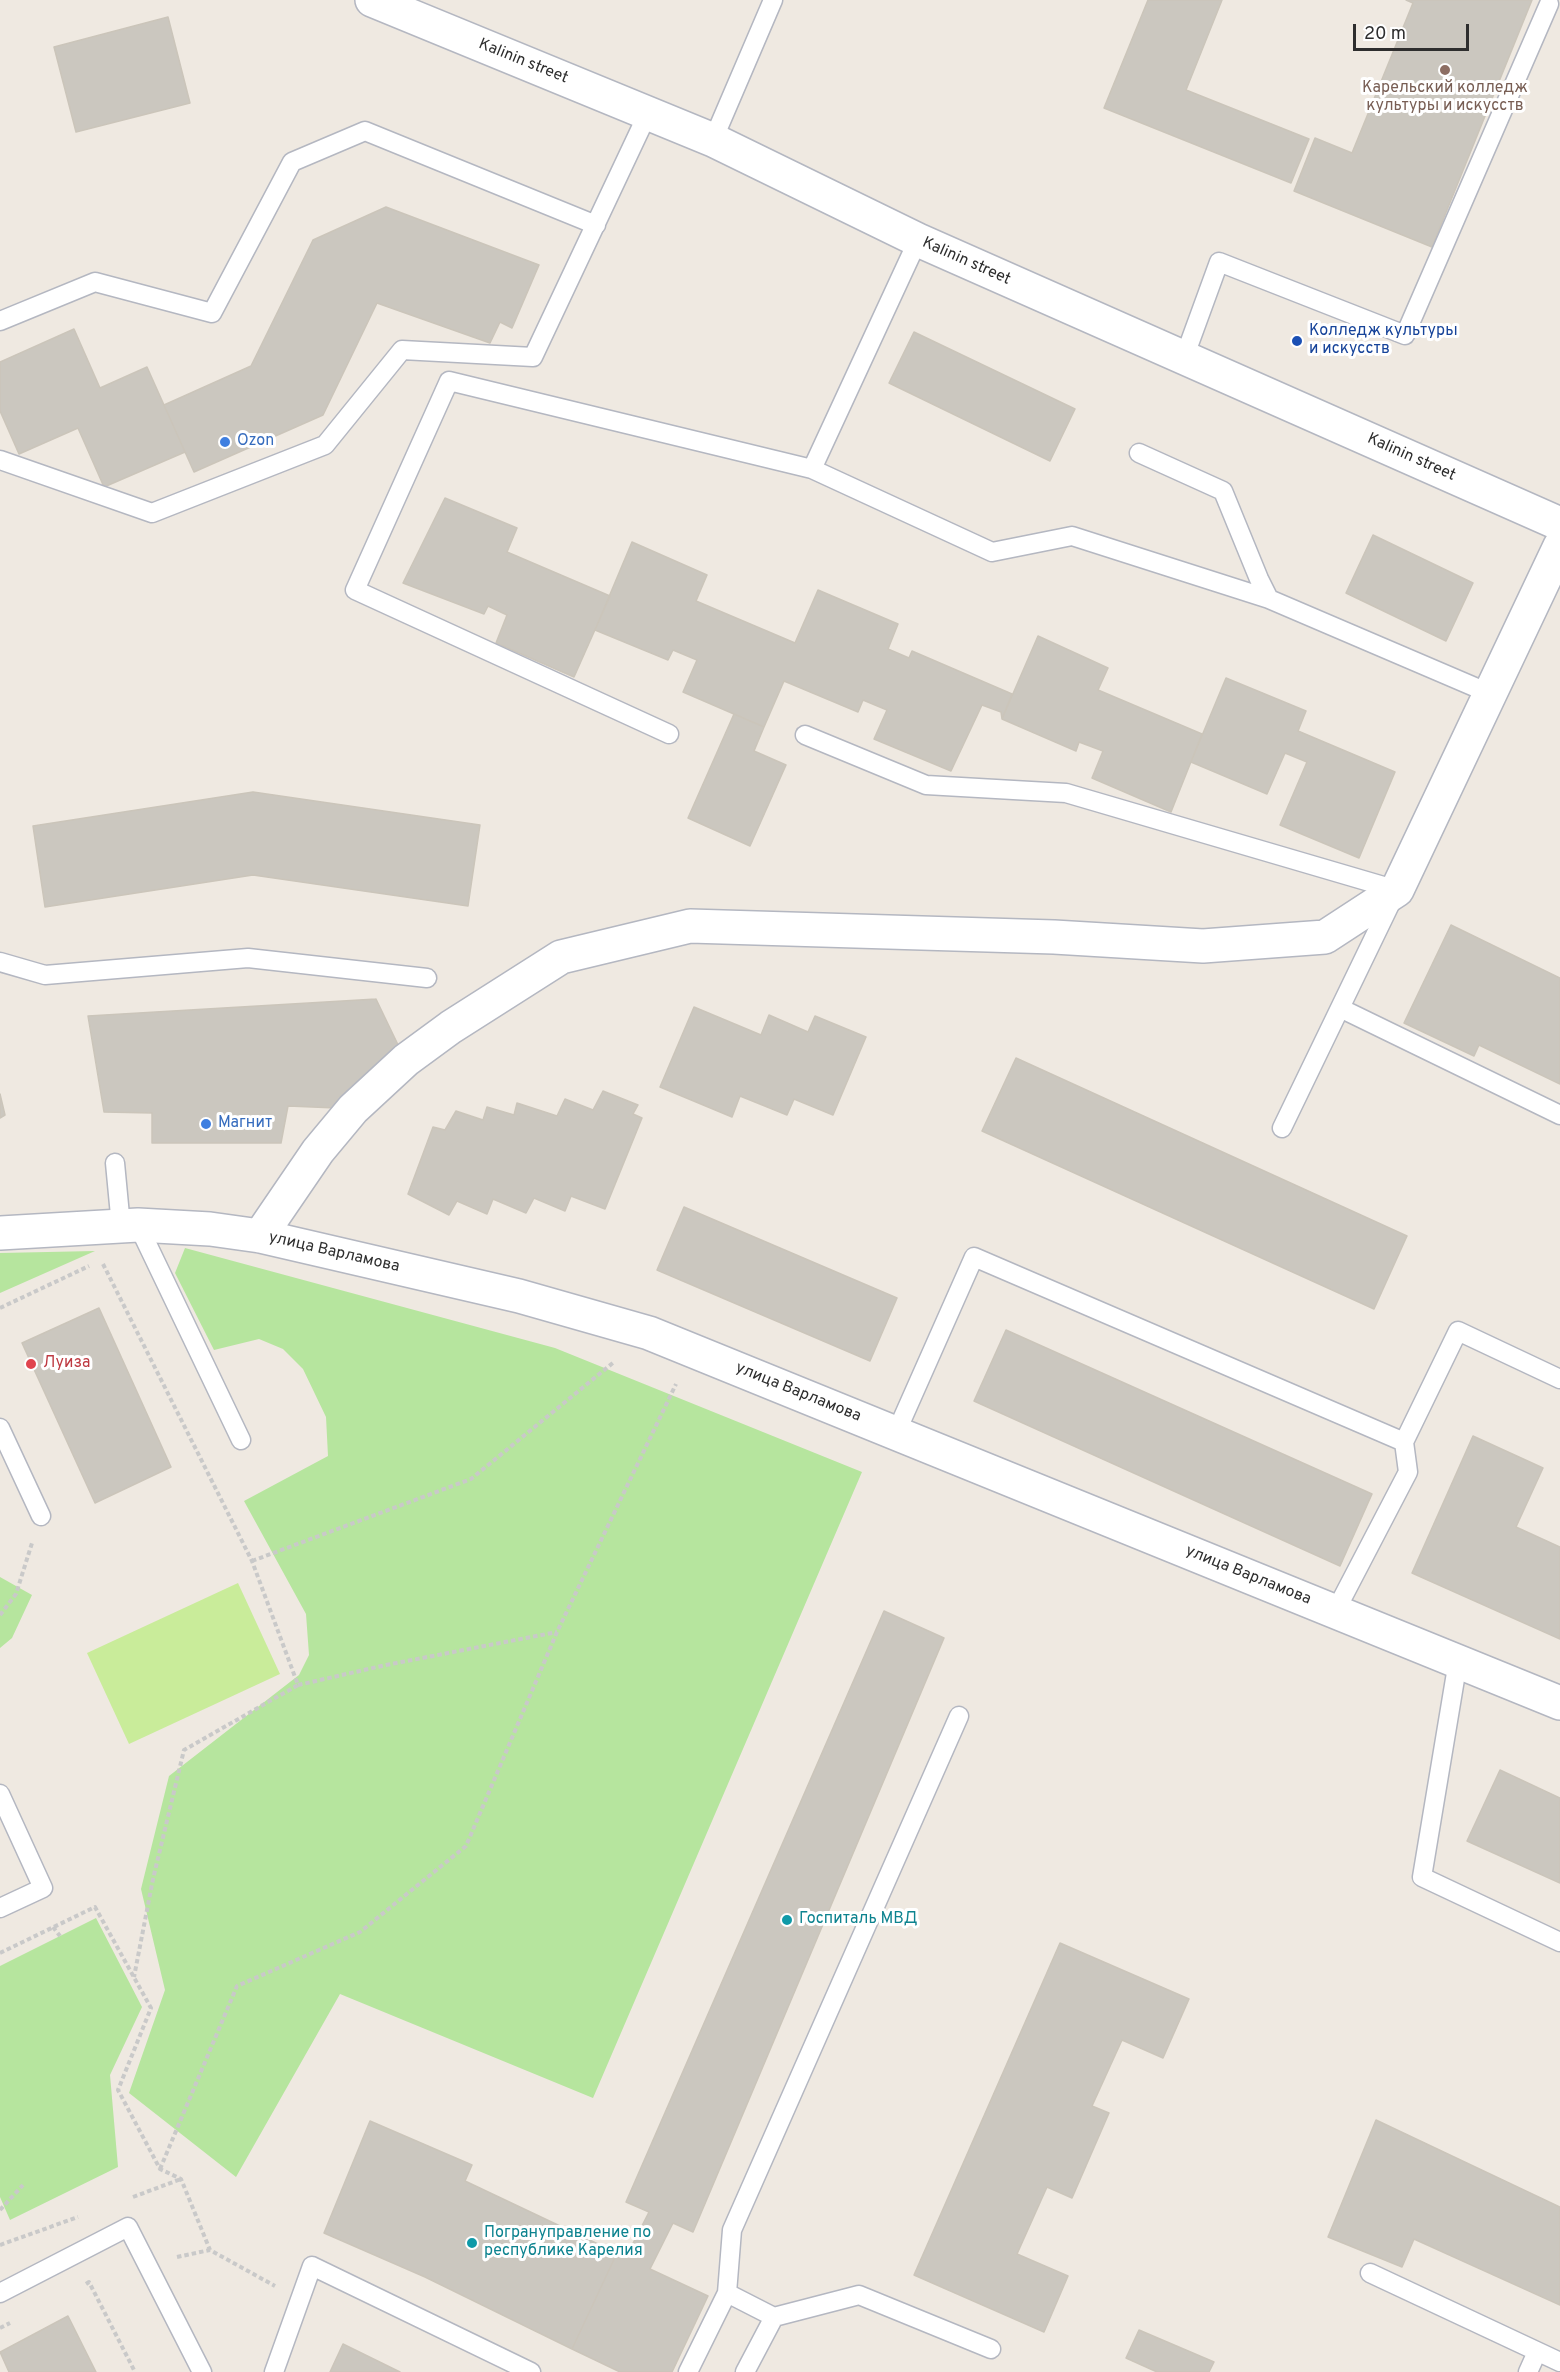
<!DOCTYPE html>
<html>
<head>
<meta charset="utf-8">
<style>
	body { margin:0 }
	#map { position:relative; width:1560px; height:2372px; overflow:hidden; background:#efe9e1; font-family:Overpass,sans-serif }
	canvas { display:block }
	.scale { position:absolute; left:1353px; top:24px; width:116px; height:27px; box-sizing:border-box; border:3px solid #2e2e2e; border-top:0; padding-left:8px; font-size:18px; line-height:21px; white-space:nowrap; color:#2e2e2e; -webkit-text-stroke:4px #fff; paint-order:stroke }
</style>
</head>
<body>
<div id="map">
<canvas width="1560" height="2372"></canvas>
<div class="scale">20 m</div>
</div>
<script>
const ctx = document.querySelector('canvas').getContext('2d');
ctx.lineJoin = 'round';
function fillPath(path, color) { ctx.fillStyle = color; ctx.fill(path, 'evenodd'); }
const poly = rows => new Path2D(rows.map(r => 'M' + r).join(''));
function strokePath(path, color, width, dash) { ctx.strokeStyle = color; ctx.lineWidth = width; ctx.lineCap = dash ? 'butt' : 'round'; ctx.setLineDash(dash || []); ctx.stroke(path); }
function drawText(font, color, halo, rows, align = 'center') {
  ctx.font = font + ' Overpass,sans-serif'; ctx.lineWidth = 6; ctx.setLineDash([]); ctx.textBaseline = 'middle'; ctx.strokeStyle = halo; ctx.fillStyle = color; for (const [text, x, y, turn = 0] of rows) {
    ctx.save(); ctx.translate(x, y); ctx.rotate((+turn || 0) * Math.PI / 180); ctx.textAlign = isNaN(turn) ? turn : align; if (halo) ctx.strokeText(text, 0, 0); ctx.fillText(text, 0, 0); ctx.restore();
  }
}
fillPath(poly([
	[185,1248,555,1348,862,1472,593,2098,340,1994,236,2177,129,2093,165,1990,141,1889,169,1776,299,1675,309,1655,306,1614,244,1501,328,1456,326,1417,303,1369,283,1349,259,1339,214,1350,175,1273],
	[95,1251,0,1293,0,1253],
	[0,1577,32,1595,12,1638,0,1648],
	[96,1918,142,2007,110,2075,118,2167,10,2220,0,2197,0,1966]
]), '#b6e59e');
fillPath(poly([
	[238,1583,280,1674,129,1744,87,1653]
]), '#c9ec9a');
const building = poly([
	[1148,0,1222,0,1186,90,1309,139,1291,183,1104,108,1148,0],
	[1406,0,1532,0,1432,247,1294,191,1315,138,1352,153,1413,3,1406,0],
	[168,17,190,103,76,132,54,47,168,17],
	[386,207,539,265,512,328,500,322,490,343,377,303,323,415,194,472,164,405,251,366,313,240,386,207],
	[74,329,100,388,147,367,185,452,104,487,78,428,19,454,0,411,0,362,74,329],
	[914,332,1075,409,1050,461,889,383,914,332],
	[445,498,517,528,507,552,610,596,574,677,496,643,507,615,488,606,484,614,403,583,445,498],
	[1373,535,1473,583,1446,641,1346,593,1373,535],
	[632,542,707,575,696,601,795,643,818,590,898,624,888,649,909,658,912,651,1012,694,1002,719,1001,712,982,705,951,771,874,739,887,710,863,700,858,712,784,681,764,727,683,692,697,660,673,650,668,660,595,630,632,542],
	[1038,636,1108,668,1098,690,1202,734,1171,812,1092,778,1103,751,1079,742,1076,751,1002,719,1038,636],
	[1226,678,1306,711,1298,731,1395,772,1359,858,1280,825,1307,762,1285,753,1267,794,1191,762,1226,678],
	[734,714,764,727,754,751,786,765,750,846,688,818,734,714],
	[253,792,480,825,468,906,253,875,45,907,33,826,253,792],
	[1451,925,1560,978,1560,1084,1479,1045,1474,1056,1404,1023,1451,925],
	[376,999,401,1051,336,1108,288,1106,281,1143,152,1143,152,1113,104,1112,88,1016,376,999],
	[694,1007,761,1035,769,1015,808,1032,815,1016,866,1037,833,1115,794,1099,787,1115,740,1096,732,1117,660,1087,694,1007],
	[1016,1058,1407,1236,1374,1309,982,1131,1016,1058],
	[603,1091,638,1105,633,1114,642,1118,605,1209,571,1196,565,1211,534,1198,526,1213,493,1199,487,1214,457,1201,449,1215,408,1194,433,1127,445,1130,456,1111,483,1120,487,1107,514,1115,517,1103,557,1116,565,1099,593,1110,603,1091],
	[0,1094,5,1115,0,1118,0,1094],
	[684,1207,897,1298,870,1361,657,1270,684,1207],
	[99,1308,171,1467,95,1503,22,1343,99,1308],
	[1006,1330,1372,1494,1340,1566,974,1401,1006,1330],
	[1473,1436,1543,1468,1516,1527,1560,1547,1560,1639,1412,1573,1473,1436],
	[884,1611,944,1638,693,2232,673,2223,650,2269,708,2296,672,2372,620,2372,572,2349,617,2253,626,2257,649,2212,626,2202,884,1611],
	[1500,1770,1560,1798,1560,1883,1467,1841,1500,1770],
	[1060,1943,1189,1999,1163,2058,1122,2040,1092,2106,1109,2113,1072,2198,1047,2187,1017,2254,1068,2276,1044,2332,914,2275,1060,1943],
	[1376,2120,1560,2207,1560,2305,1414,2239,1402,2267,1328,2237,1376,2120],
	[370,2121,472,2165,465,2181,617,2253,572,2349,425,2277,324,2233,370,2121],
	[68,2316,96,2372,9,2372,0,2352,68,2316],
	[1139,2330,1214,2362,1209,2372,1157,2372,1126,2358,1139,2330],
	[343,2344,400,2372,330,2372,343,2344]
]);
fillPath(building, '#cbc7bf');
strokePath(building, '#cbc5ba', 1.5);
const lane = poly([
	[713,140,773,0],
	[0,321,95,282,212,313,292,162,365,131,596,225],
	[1184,358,1219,262,1405,335,1549,4],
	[1139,453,1223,491,1259,579,1269,599],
	[0,460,152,513,325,445,402,350,533,357,648,113],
	[812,469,918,240],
	[669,734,355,590,449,381,812,469,992,552,1072,536,1269,599,1491,694],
	[805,735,926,785,1066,793,1397,890,1282,1128],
	[0,962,45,975,248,958,427,978],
	[1340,1008,1560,1115],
	[115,1163,121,1226],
	[138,1225,241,1440],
	[0,1428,41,1516],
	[896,1433,974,1257,1404,1442,1458,1331,1560,1379],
	[1335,1612,1408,1472,1404,1442],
	[1458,1661,1422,1877,1560,1942],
	[0,1794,43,1888,0,1908],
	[1370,2273,1560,2362],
	[0,2293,128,2227,202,2372],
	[727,2293,774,2317],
	[274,2372,312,2266,531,2372],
	[688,2372,727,2293,732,2230,959,1716],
	[745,2372,774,2317,859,2295,991,2349],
	[1528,2372,1537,2352]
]);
const street = poly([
	[0,1233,138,1225,210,1229,260,1236,519,1296,649,1333,1560,1703],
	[260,1236,318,1151,353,1109,406,1060,451,1027,561,957,690,926,1054,937,1203,946,1325,937,1397,890,1560,546]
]);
const secondary = poly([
	[372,0,713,140,918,240,1560,524]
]);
strokePath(lane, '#b4b7c1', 21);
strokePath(street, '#b4b7c1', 36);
strokePath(secondary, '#b4b7c1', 36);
strokePath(poly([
	[103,1264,252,1561,298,1685,184,1750,153,1879,134,1977],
	[0,1308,89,1266],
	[252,1561,471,1479,614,1362],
	[0,1615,16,1594,32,1543],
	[298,1685,386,1665,557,1632],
	[53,1927,60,1936],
	[0,1953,95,1907,151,2008,118,2090,160,2169,181,2179,210,2250,275,2286],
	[160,2169,237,1986,360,1932,466,1846,557,1632,676,1384],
	[133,2197,181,2179],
	[0,2210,23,2185],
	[0,2245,78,2217],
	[177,2257,210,2250],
	[86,2284,89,2282,135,2372],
	[0,2328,10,2323]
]), '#c9c9c9', 4, [4.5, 3]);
strokePath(lane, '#fff', 18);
strokePath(street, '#fff', 33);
strokePath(secondary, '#fff', 33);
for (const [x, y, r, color] of [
	[1445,70,6,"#8d6e63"],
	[1297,341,6,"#1a4fb4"],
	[225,442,6,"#3f7fe0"],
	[206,1124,6,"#3f7fe0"],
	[31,1364,6,"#e0444e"],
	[787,1920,6,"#0f9aa8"],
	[472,2243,6,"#0f9aa8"]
]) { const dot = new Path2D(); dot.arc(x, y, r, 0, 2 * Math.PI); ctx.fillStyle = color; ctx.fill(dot); strokePath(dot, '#fff', 2); }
drawText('16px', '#2e2e2e', '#fff', [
	["Kalinin street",523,62,22],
	["Kalinin street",966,262,24],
	["Kalinin street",1411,458,24],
	["улица Варламова",334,1253,13],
	["улица Варламова",798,1393,22],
	["улица Варламова",1248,1576,22]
]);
drawText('16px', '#785e54', '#fff', [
	["Карельский колледж",1445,89],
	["культуры и искусств",1445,107]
]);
drawText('16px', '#164399', '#fff', [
	["Колледж культуры",1309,332],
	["и искусств",1309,350]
], 'left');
drawText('16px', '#366cbe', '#fff', [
	["Ozon",237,442],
	["Магнит",218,1124]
], 'left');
drawText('16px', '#be3a42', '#fff', [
	["Луиза",43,1364]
], 'left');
drawText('16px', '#0d838f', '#fff', [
	["Госпиталь МВД",799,1920],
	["Погрануправление по",484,2234],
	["республике Карелия",484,2252]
], 'left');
</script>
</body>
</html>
